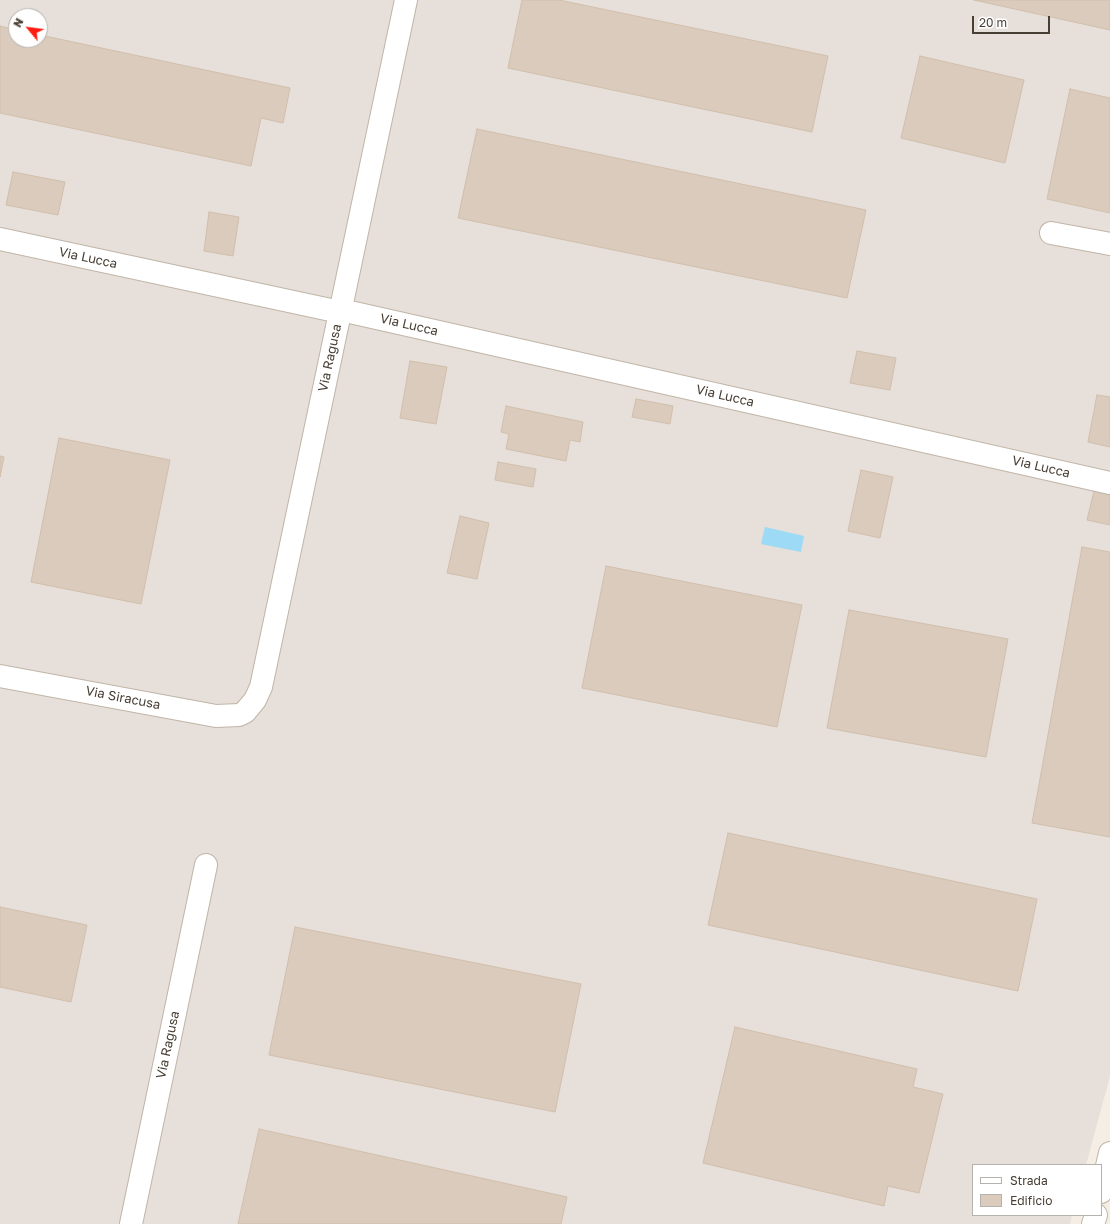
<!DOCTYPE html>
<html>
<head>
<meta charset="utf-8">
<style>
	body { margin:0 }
	#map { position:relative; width:1110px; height:1224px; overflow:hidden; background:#f4eee5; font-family:"Golos Text",sans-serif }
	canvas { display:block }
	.legend { position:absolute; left:972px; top:1164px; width:130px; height:52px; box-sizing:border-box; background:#fff; border:1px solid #b5b2ae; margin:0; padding:5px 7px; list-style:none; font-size:12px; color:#473e34 }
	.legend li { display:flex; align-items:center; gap:8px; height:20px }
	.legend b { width:20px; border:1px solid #b5b2ae }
	.north { position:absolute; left:8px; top:8px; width:40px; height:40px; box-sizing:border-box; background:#fff; border:1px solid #b5b2ae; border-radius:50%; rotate:299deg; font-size:11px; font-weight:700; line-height:16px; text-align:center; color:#473e34 }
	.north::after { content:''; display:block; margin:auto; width:14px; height:18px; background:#ff1c11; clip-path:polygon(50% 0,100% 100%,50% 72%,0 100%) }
	.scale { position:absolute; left:972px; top:16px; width:78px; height:18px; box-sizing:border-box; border:2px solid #473e34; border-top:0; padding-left:5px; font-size:12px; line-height:14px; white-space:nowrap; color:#473e34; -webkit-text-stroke:3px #fff; paint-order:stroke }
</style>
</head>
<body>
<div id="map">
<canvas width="1110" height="1224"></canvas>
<ul class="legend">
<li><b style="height:5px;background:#fff"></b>Strada</li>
<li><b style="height:11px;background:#dacbbc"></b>Edificio</li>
</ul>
<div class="north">N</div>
<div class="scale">20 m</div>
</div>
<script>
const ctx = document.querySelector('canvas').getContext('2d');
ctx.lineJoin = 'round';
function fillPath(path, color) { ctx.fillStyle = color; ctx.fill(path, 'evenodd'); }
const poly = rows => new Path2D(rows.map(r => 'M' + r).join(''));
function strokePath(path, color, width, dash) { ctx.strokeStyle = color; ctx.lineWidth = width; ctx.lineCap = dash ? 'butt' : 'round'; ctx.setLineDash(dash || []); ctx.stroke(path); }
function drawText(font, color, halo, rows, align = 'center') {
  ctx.font = font + ' "Golos Text",sans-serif'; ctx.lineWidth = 3; ctx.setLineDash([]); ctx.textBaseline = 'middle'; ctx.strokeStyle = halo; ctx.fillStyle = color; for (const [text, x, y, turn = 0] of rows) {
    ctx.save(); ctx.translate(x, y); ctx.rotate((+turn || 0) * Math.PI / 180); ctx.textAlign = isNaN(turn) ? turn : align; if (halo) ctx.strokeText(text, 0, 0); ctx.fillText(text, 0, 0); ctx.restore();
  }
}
fillPath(poly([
	[0,0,1110,0,1110,1076,1086,1165,973,1165,973,1215,1072,1215,1070,1224,0,1224],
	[16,16,40,16,40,40,16,40]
]), '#e6dfda');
fillPath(poly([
	[765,527,804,536,801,552,761,544]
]), '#9cdaf6');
const building = poly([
	[522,0,559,0,828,56,812,132,508,68,522,0],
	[974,0,1110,0,1110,30,974,0],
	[0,26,16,30,16,40,40,40,40,35,290,88,283,123,261,118,251,166,0,113,0,26],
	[920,56,1024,80,1005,163,901,138,920,56],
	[1070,89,1110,98,1110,213,1047,199,1070,89],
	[477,129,866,210,847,298,458,218,477,129],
	[13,172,65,182,58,215,6,205,13,172],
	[209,212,239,217,233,256,204,251,209,212],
	[857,351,896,358,890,390,850,383,857,351],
	[410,361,447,367,436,424,400,418,410,361],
	[1097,395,1110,397,1110,447,1088,442,1097,395],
	[636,399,673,406,670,424,632,417,636,399],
	[506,406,583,422,580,442,570,440,566,461,506,449,509,434,501,432,506,406],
	[59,438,170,460,141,604,31,582,59,438],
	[0,456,4,457,0,477,0,456],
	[498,462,536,469,533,487,495,480,498,462],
	[861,470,893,477,880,538,848,531,861,470],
	[1095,487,1110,491,1110,525,1087,520,1095,487],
	[460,516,489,523,477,579,447,573,460,516],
	[1082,547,1110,552,1110,837,1032,823,1082,547],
	[606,566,802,605,777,727,582,688,606,566],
	[849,610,1008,639,986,757,827,728,849,610],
	[728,833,1037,899,1018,991,708,925,728,833],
	[0,907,87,925,71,1002,0,987,0,907],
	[295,927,581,984,555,1112,269,1055,295,927],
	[735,1027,917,1069,913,1087,943,1094,919,1193,888,1186,884,1206,703,1163,735,1027],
	[259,1129,567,1197,561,1224,238,1224,259,1129]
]);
fillPath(building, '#dacbbc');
strokePath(building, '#d2bfac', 1);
const minor = poly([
	[1051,233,1110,244],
	[0,239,340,312],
	[341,310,1110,483],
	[0,676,216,716,239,715,245,712,255,700,261,687,406,0],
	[1101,1192,1110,1153],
	[131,1224,206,865],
	[1093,1224,1096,1215]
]);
strokePath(minor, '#c0b5a7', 24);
strokePath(minor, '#fff', 22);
drawText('13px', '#473e34', '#fff', [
	["Via Lucca",88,258,12],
	["Via Lucca",409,325,13],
	["Via Ragusa",330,358,-78],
	["Via Lucca",725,396,13],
	["Via Lucca",1041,467,13],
	["Via Siracusa",123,698,11],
	["Via Ragusa",168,1045,-78]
]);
</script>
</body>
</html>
